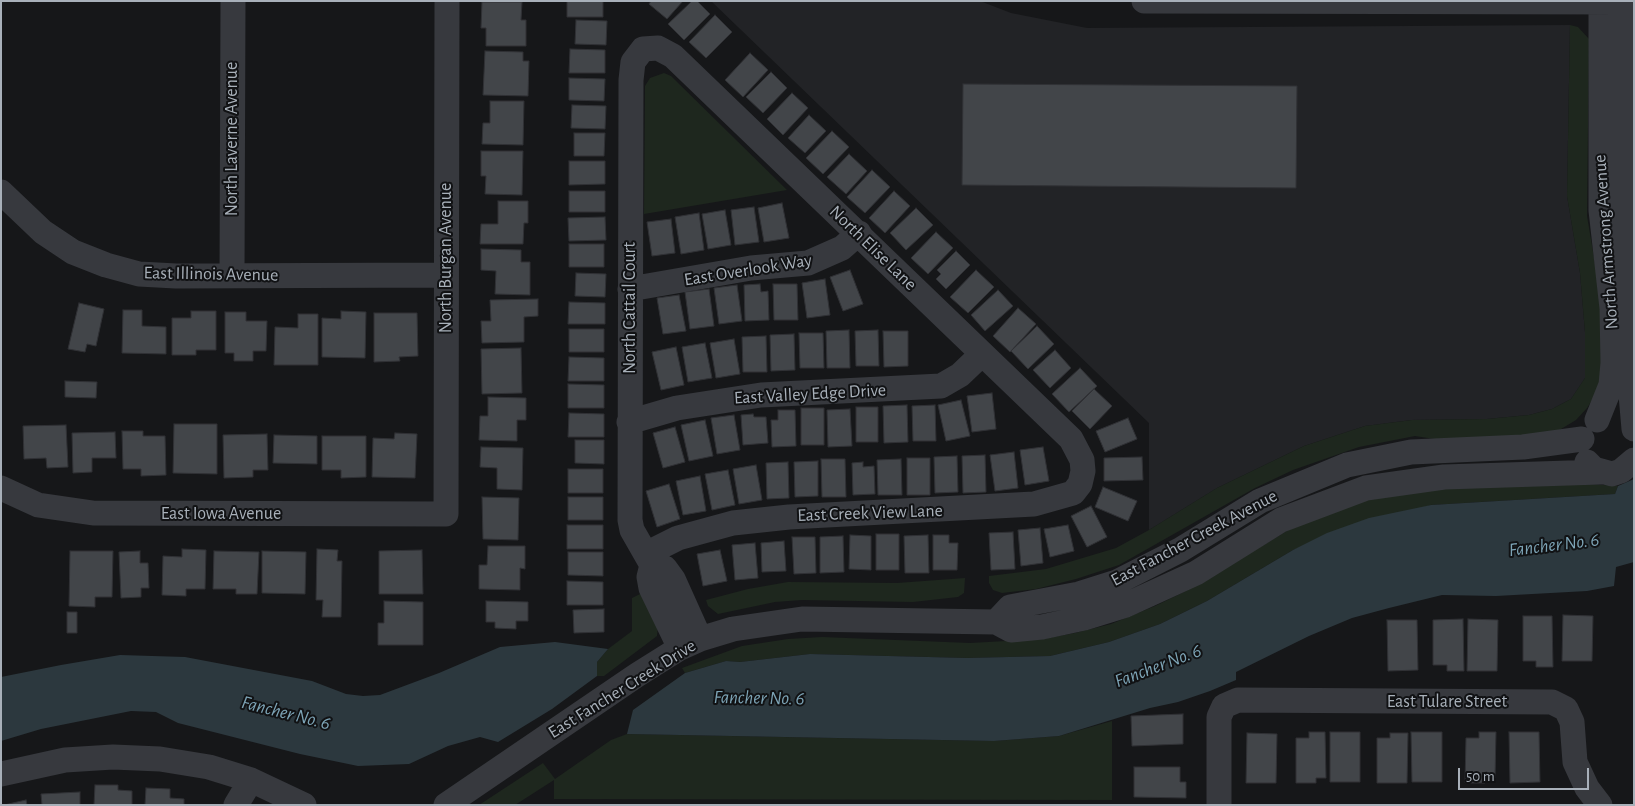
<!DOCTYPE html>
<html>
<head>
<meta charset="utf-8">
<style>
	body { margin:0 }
	#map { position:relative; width:1635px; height:806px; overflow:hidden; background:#161719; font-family:"Alegreya Sans",sans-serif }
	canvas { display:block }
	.frame { position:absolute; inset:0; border:2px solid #a8b0b9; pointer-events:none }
	.scale { position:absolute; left:1458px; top:768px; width:131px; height:22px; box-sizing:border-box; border:2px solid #a8b0b9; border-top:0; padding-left:6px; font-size:15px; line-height:18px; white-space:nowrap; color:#a8b0b9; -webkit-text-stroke:4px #111214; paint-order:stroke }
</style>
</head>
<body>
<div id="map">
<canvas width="1635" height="806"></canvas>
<div class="frame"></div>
<div class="scale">50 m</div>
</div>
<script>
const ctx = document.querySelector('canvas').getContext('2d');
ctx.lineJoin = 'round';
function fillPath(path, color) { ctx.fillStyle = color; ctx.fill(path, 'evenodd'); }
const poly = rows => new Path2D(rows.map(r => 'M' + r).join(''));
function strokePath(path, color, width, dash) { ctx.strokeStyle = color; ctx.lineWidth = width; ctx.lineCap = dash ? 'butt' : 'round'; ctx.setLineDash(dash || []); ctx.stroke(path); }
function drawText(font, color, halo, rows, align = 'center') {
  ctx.font = font + ' "Alegreya Sans",sans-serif'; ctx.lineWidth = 4; ctx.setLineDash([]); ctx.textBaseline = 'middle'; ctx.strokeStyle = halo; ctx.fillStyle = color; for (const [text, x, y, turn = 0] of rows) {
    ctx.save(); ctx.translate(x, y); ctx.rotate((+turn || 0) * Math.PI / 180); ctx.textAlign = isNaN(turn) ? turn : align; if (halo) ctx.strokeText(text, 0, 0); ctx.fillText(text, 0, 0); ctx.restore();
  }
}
fillPath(poly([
	[711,1,980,1,1011,13,1087,28,1570,25,1567,196,1580,273,1585,332,1585,378,1571,399,1552,409,1529,415,1487,419,1412,420,1365,426,1304,446,1217,488,1149,530,1149,423]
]), '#222326');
fillPath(poly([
	[1570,25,1578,27,1589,39,1587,216,1601,299,1601,376,1597,393,1587,408,1576,420,1556,432,1529,437,1441,440,1415,436,1359,447,1293,470,1255,488,1119,565,1076,579,1036,589,1002,593,993,590,989,583,989,576,1046,569,1116,548,1149,530,1217,488,1304,446,1365,426,1412,420,1487,419,1529,415,1552,409,1571,399,1585,378,1585,332,1580,273,1567,196],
	[664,73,671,76,787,190,644,214,645,86,650,78],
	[1589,484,1618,486,1615,494,1431,505,1293,550,1207,601,1160,624,1109,642,1050,656,967,658,810,654,740,662,726,661,685,673,682,668,742,646,788,639,822,637,970,643,1042,639,1075,633,1111,624,1155,606,1186,591,1292,528,1369,499,1443,488],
	[965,578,964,593,958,597,913,602,802,600,775,602,718,614,708,606,706,600,748,589,788,582,897,583],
	[644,592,658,626,657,636,604,676,597,676,597,662,608,649,632,631,632,598],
	[1112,721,1112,800,554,799,554,780,515,805,479,805,543,763,555,779,611,740,627,734,994,741,1059,736]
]), '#1e271e');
fillPath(poly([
	[1634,479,1634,562,1616,567,1614,586,1587,591,1496,596,1442,595,1389,608,1352,618,1309,636,1236,672,1236,680,1210,691,1178,702,1150,708,1059,736,994,741,627,734,633,710,685,673,726,661,740,662,810,654,967,658,1050,656,1109,642,1160,624,1207,601,1293,550,1327,533,1369,518,1431,505,1615,494,1618,486],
	[555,642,608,649,597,662,597,676,552,709,498,742,480,737,448,746,409,764,358,766,300,754,178,723,156,712,131,711,41,729,1,741,1,677,61,665,120,655,185,657,312,681,346,694,363,696,380,695,439,673,500,647]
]), '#2c383e');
const building = poly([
	[567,1,603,1,603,17,567,17,567,1],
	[651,1,683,1,667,19,649,4,651,1],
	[692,1,697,1,710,14,684,40,668,24,692,1],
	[482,2,522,2,521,20,526,20,526,46,486,46,486,28,481,28,482,2],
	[715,15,732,32,706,58,689,42,715,15],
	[576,20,607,21,606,45,575,44,576,20],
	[570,49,605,50,605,73,569,73,570,49],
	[485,51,523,52,523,61,529,61,528,96,483,95,485,51],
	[750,53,768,70,743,97,725,80,750,53],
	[771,72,787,88,763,113,746,97,771,72],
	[569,78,605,79,604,101,569,100,569,78],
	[963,84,1297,86,1296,188,962,185,963,84],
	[792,93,808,108,783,135,767,119,792,93],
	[490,101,524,101,523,145,482,144,483,123,490,123,490,101],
	[572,105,606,106,605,129,571,128,572,105],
	[809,115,826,131,805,153,788,138,809,115],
	[832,131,849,147,823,174,806,158,832,131],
	[574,133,605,133,604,156,574,156,574,133],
	[481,151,523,151,522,195,485,194,486,176,481,176,481,151],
	[849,154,867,171,846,194,827,177,849,154],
	[569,161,605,161,605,184,569,185,569,161],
	[872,170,890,187,865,213,847,197,872,170],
	[569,191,605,191,605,212,569,212,569,191],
	[894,191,910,206,885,233,869,218,894,191],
	[498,201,528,201,528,223,524,223,523,244,480,244,481,224,498,224,498,201],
	[782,203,789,238,764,242,758,208,782,203],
	[754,207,759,242,735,245,731,210,754,207],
	[916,208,933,225,906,250,890,233,916,208],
	[725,210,731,245,708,249,702,214,725,210],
	[699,213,704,250,681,254,675,217,699,213],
	[605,217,606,240,569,241,568,218,605,217],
	[671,219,675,253,652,256,647,222,671,219],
	[936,232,953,248,928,274,911,258,936,232],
	[569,244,604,244,604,267,569,267,569,244],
	[481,249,521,250,521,262,530,262,530,295,495,294,496,271,481,270,481,249],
	[956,251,970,265,946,289,936,279,941,274,937,270,956,251],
	[850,270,863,304,843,311,830,277,850,270],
	[976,270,994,287,968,313,950,297,976,270],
	[576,273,606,274,605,297,575,296,576,273],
	[825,279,830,315,807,318,802,283,825,279],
	[760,284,761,292,768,291,769,320,745,321,744,285,760,284],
	[773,284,797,284,798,320,774,320,773,284],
	[737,285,742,321,719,324,714,288,737,285],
	[709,289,714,326,690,329,685,292,709,289],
	[998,290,1013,306,985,331,971,315,998,290],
	[679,295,686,331,663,334,657,298,679,295],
	[538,299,538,316,524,317,524,342,482,343,481,321,491,321,490,300,538,299],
	[569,302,605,303,605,324,568,324,569,302],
	[79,303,104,309,96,346,87,344,85,352,68,349,79,303],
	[1018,308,1036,324,1010,352,993,336,1018,308],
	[123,310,142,310,142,326,166,327,166,354,122,353,123,310],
	[191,311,216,311,216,350,196,350,196,355,172,355,172,318,191,318,191,311],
	[341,311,366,312,365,358,322,357,322,318,341,319,341,311],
	[225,312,246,312,246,321,267,321,266,351,253,351,253,361,234,361,234,353,225,353,225,312],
	[374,313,417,313,418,356,399,357,400,361,374,362,374,313],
	[298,314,318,314,318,365,274,365,275,327,298,328,298,314],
	[1037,326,1054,344,1028,369,1011,351,1037,326],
	[569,329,604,329,604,352,569,352,569,329],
	[849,330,850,368,827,368,826,331,849,330],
	[878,330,879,366,856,366,855,331,878,330],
	[883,331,908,331,908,366,884,367,883,331],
	[799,333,823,333,824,368,800,368,799,333],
	[794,334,795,370,771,371,770,335,794,334],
	[766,336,767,372,743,372,742,337,766,336],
	[734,339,740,374,716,378,710,343,734,339],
	[705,343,712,378,688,382,682,347,705,343],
	[676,347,684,385,661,390,652,352,676,347],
	[521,348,522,393,482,394,481,349,521,348],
	[1055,350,1071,368,1050,388,1033,370,1055,350],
	[569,357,604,358,604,381,568,381,569,357],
	[1080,368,1097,386,1069,412,1052,394,1080,368],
	[65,381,97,382,96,398,65,397,65,381],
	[568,384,604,385,604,408,568,408,568,384],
	[1094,389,1112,406,1090,429,1072,411,1094,389],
	[992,393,996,429,972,432,967,396,992,393],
	[488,397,526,398,526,420,517,420,517,441,479,440,480,416,488,416,488,397],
	[961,400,970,436,946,441,938,405,961,400],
	[907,405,908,442,884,443,883,406,907,405],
	[935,405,936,441,913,441,912,406,935,405],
	[856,407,878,407,878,442,856,442,856,407],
	[801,408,824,408,824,445,801,445,801,408],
	[850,409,852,446,828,447,827,410,850,409],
	[778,410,795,410,796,446,772,447,771,420,778,420,778,410],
	[569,413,604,414,604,437,568,437,569,413],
	[753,414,754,417,766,417,768,443,743,445,741,415,753,414],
	[734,415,740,450,717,454,711,418,734,415],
	[1128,418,1137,439,1105,452,1096,431,1128,418],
	[705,420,713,456,689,461,681,425,705,420],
	[174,424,217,424,217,474,173,473,174,424],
	[66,425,68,467,47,468,46,458,24,459,23,426,66,425],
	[675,427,685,462,663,468,653,433,675,427],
	[122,431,143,431,143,436,165,436,166,475,141,476,141,469,123,469,122,431],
	[115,432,116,458,92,458,92,472,73,473,72,433,115,432],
	[395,433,417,434,415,478,372,477,373,438,394,439,395,433],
	[267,434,268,470,253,470,253,477,224,478,223,435,267,434],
	[274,435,317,436,317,464,273,463,274,435],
	[322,436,366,436,366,477,341,478,341,470,322,470,322,436],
	[575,440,604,440,604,464,575,463,575,440],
	[481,447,523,448,522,490,497,489,497,468,480,467,481,447],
	[1043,447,1049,481,1025,485,1020,450,1043,447],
	[1014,452,1018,488,995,491,990,455,1014,452],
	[985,455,986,492,963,493,962,456,985,455],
	[957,456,958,492,935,493,934,457,957,456],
	[1142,457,1143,480,1104,481,1104,458,1142,457],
	[907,458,930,458,930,495,907,495,907,458],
	[821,459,845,459,846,497,822,497,821,459],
	[901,459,902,495,878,495,877,460,901,459],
	[818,461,818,496,795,497,794,462,818,461],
	[788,462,789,498,767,499,766,463,788,462],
	[863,462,863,467,874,466,875,494,853,495,852,463,863,462],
	[756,465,762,500,739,504,733,469,756,465],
	[568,469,603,469,603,493,568,493,568,469],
	[728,470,735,505,712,510,705,474,728,470],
	[700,476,706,511,683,515,676,481,700,476],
	[669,484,680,519,657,527,646,491,669,484],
	[1103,487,1137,501,1128,521,1095,507,1103,487],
	[482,497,519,498,518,540,483,539,482,497],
	[568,497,603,497,603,520,568,520,568,497],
	[1091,506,1107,537,1087,547,1071,516,1091,506],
	[567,525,603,525,603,549,567,549,567,525],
	[1068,525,1074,551,1050,557,1044,529,1068,525],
	[1040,528,1043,563,1021,566,1018,530,1040,528],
	[1013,532,1015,569,991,570,989,533,1013,532],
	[876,534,899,534,899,570,876,570,876,534],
	[850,535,871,536,871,570,849,569,850,535],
	[928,535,929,573,905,573,904,536,928,535],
	[933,535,949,535,949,543,958,543,957,570,933,570,933,535],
	[843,536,844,572,820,573,820,537,843,536],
	[792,537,815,537,816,573,794,574,792,537],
	[784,541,786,571,762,572,761,543,784,541],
	[755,543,758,578,735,580,732,545,755,543],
	[488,546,525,546,525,569,520,568,520,590,479,589,479,565,487,565,488,546],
	[182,549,206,550,205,589,186,589,186,596,162,595,163,556,182,557,182,549],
	[317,549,338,550,337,561,342,561,341,617,322,617,323,600,316,600,317,549],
	[422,550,423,594,379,594,379,551,422,550],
	[720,550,727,581,703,586,697,554,720,550],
	[70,551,113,551,112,597,95,597,95,607,69,606,70,551],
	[140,551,140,563,148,563,149,588,141,588,141,597,121,598,119,552,140,551],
	[214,551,259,552,257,594,236,594,236,589,213,589,214,551],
	[262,551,306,552,305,594,262,593,262,551],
	[568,552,603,552,603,576,568,575,568,552],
	[567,581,603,582,603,605,567,605,567,581],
	[384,601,423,602,423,645,378,645,378,623,384,623,384,601],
	[486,601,528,602,528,621,516,621,516,629,495,628,495,622,486,622,486,601],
	[604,609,604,632,574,633,573,610,604,609],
	[67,612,77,612,77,633,67,633,67,612],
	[1563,615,1593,616,1592,661,1562,661,1563,615],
	[1523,616,1552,616,1553,667,1536,667,1536,661,1523,661,1523,616],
	[1463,619,1464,671,1447,671,1447,665,1433,665,1433,620,1463,619],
	[1468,619,1498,620,1497,671,1467,671,1468,619],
	[1387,620,1417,620,1418,670,1388,671,1387,620],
	[1183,714,1183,744,1132,746,1131,716,1183,714],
	[1309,732,1325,732,1326,778,1316,778,1316,783,1296,783,1296,738,1309,738,1309,732],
	[1330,732,1360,732,1360,782,1330,782,1330,732],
	[1411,732,1442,732,1442,782,1412,782,1411,732],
	[1479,732,1496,732,1495,778,1485,778,1485,783,1465,783,1466,738,1479,738,1479,732],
	[1509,732,1539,732,1540,782,1510,783,1509,732],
	[1247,733,1277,734,1276,783,1246,783,1247,733],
	[1390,733,1408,733,1407,783,1377,783,1377,738,1390,738,1390,733],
	[1134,767,1180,767,1180,782,1186,782,1186,798,1134,797,1134,767],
	[95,785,118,785,118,790,132,791,132,805,94,805,95,785],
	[146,788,170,789,170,798,184,799,184,805,145,805,146,788],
	[80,792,80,805,42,805,41,794,80,792],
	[26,800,27,805,4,805,26,800]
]);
fillPath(building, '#424549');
strokePath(building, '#303135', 1);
strokePath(poly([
	[1144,1,1625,2],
	[1625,1,1623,232,1630,306,1630,383,1634,429],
	[1,192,43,232,73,252,106,265,139,274,176,276,446,275],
	[232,276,233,1],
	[630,289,751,268,808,263,842,248,859,233],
	[1597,420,1611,385,1613,363,1612,308,1601,210,1601,1],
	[629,422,677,408,761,395,941,386,960,375,982,354],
	[1587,462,1594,469,1612,474,1621,471,1634,460],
	[1,488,38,505,93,513,446,514,447,1],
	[646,554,678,538,733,523,789,517,1034,504,1073,493,1080,484,1083,471,1082,460,1071,439,673,56,658,48,643,49,633,62,631,80,630,520,632,530,652,565,649,577,651,588,680,648],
	[652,565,665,568,673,579,700,639],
	[996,622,1011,630,1042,627,1084,618,1126,605,1196,573,1281,520,1366,488,1444,477,1600,472],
	[996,622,1010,607,1079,594,1117,582,1180,550,1260,501,1347,465,1411,452,1523,447,1582,439],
	[1,774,65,760,113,757,160,759,209,767,251,780,304,805],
	[236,805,251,780],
	[446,805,637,675,680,648,700,639,733,629,802,619,996,622],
	[1219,805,1219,717,1224,706,1238,700,1552,702,1566,709,1572,722,1575,762,1587,788,1600,805]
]), '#37393e', 25);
drawText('18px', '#a8b0b9', '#111214', [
	["North Laverne Avenue",232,139,-90],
	["North Armstrong Avenue",1606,242,-94],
	["North Elise Lane",873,248,44],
	["North Burgan Avenue",446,258,-90],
	["East Overlook Way",748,270,-9],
	["East Illinois Avenue",211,274,1],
	["North Cattail Court",630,308,-90],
	["East Valley Edge Drive",810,394,-3],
	["East Creek View Lane",870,513,-2],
	["East Iowa Avenue",221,514],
	["East Fancher Creek Avenue",1194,538,-28],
	["East Fancher Creek Drive",622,689,-32],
	["East Tulare Street",1447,702]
]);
drawText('italic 19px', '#7da4b6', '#111214', [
	["Fancher No. 6",1554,545,-7],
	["Fancher No. 6",1158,666,-21],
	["Fancher No. 6",759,698,1],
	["Fancher No. 6",286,713,14]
]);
</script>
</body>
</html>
